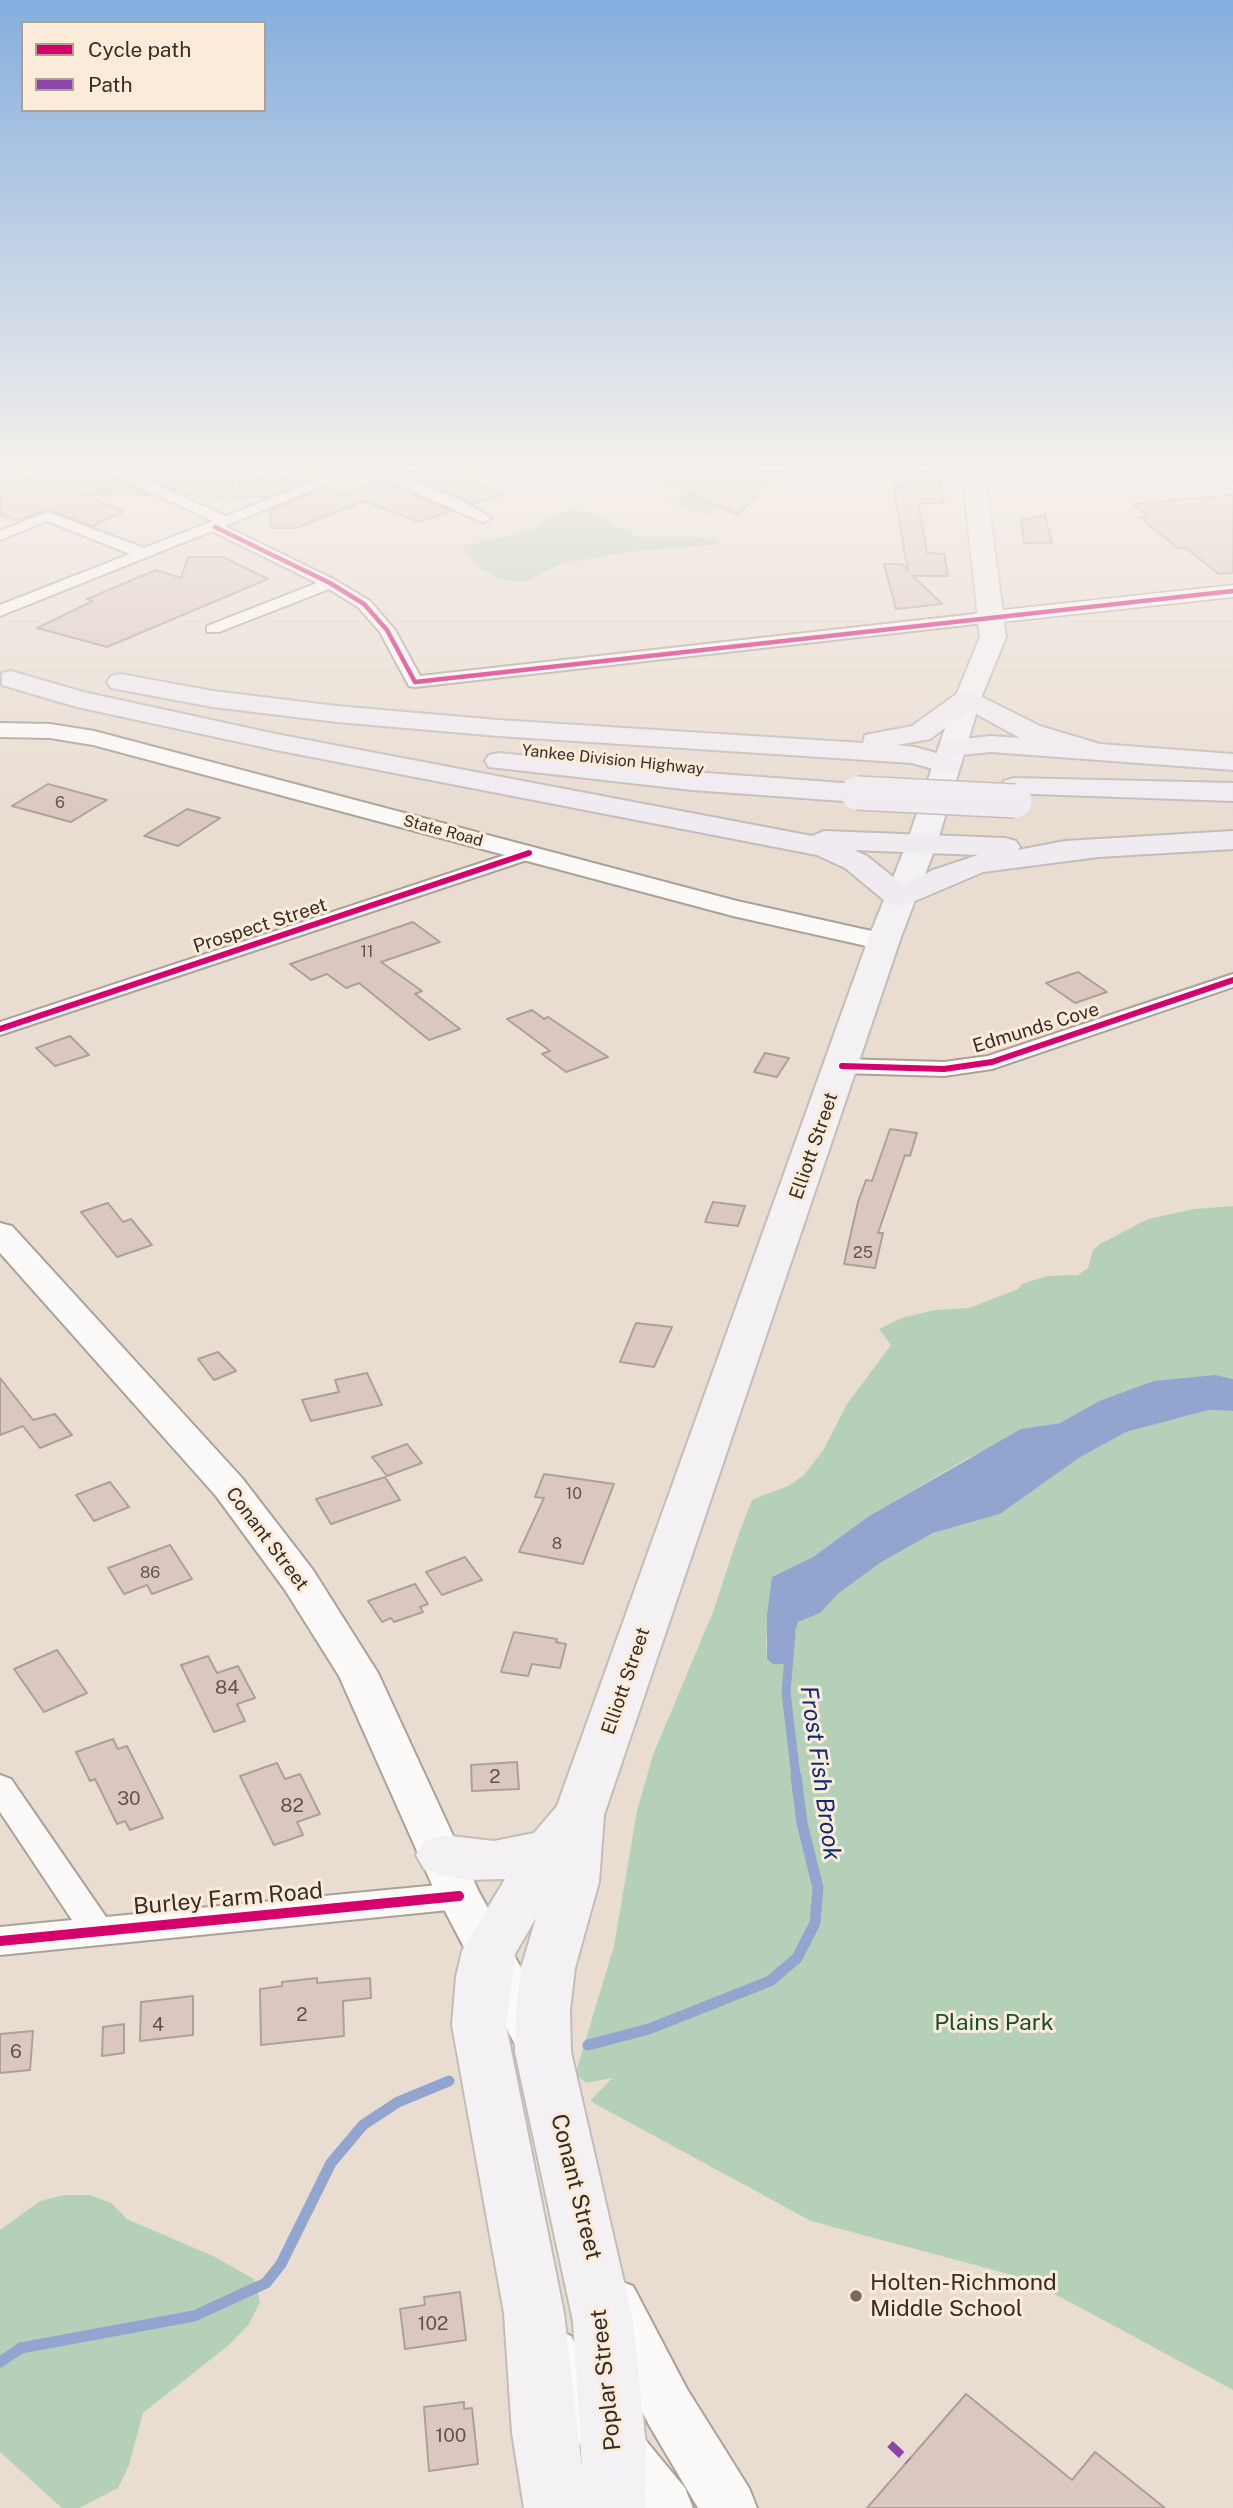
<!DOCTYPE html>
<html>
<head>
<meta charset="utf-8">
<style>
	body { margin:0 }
	#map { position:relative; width:1233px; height:2508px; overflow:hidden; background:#e9ddd2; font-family:"Public Sans",sans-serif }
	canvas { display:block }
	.legend { position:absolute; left:21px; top:21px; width:245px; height:91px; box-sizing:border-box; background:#fdebda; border:2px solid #ad9f92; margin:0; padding:9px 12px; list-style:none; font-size:21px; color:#362d25 }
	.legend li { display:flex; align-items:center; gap:14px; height:35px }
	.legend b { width:35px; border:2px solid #ad9f92 }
</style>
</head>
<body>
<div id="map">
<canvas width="1233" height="2508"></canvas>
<ul class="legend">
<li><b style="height:9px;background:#d6006c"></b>Cycle path</li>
<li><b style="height:9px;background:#8e44ad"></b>Path</li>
</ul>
</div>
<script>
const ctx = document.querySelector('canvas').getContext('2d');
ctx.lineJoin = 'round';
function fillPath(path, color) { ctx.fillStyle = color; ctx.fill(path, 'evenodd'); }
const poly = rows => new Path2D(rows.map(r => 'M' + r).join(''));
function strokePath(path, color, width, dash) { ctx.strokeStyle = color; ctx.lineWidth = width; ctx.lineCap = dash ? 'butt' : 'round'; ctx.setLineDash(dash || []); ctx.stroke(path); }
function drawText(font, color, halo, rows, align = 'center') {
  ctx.font = font + ' "Public Sans",sans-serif'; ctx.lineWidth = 6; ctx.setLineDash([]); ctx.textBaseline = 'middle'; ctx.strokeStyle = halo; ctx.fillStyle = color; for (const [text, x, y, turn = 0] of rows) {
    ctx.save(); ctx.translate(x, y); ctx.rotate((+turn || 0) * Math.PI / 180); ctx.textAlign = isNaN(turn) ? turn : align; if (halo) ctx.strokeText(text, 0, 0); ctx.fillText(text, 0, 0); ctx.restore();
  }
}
fillPath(poly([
	[691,490,716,504,716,514,709,515,664,503],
	[575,510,592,513,641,538,701,537,720,542,715,545,637,551,563,563,526,581,516,582,500,579,477,567,462,546,522,533,535,528,551,515],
	[1233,1206,1233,1379,1216,1375,1099,1401,1060,1423,1021,1429,997,1445,968,1458,869,1516,813,1557,773,1577,766,1640,767,1659,785,1655,797,1622,820,1612,839,1593,880,1563,933,1533,1000,1514,1079,1458,1126,1432,1209,1410,1233,1411,1233,2390,1027,2279,811,2221,590,2101,612,2078,587,2083,575,2075,614,1946,637,1811,653,1755,713,1612,739,1533,752,1500,790,1485,804,1475,824,1449,847,1404,891,1345,879,1329,902,1318,934,1310,969,1308,1018,1289,1022,1284,1047,1276,1078,1275,1088,1268,1093,1250,1100,1244,1148,1219,1194,1209],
	[64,2195,90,2195,111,2203,127,2219,213,2256,254,2279,260,2302,249,2324,230,2344,143,2413,129,2465,118,2488,79,2508,62,2508,0,2452,0,2230,40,2201]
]), '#b5d0b9');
fillPath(poly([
	[1216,1375,1233,1379,1233,1411,1209,1410,1126,1432,1079,1458,1000,1514,933,1533,880,1563,839,1593,820,1613,798,1622,785,1664,773,1664,767,1659,767,1615,772,1577,813,1557,869,1516,1021,1429,1060,1423,1099,1401,1154,1381]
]), '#91a5ce');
strokePath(poly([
	[791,1634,786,1692,796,1777]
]), '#91a5ce', 9);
strokePath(poly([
	[588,2045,649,2029,770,1981,797,1958,815,1923,818,1888,802,1823,796,1776],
	[0,2362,21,2348,194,2316,266,2283,281,2264,331,2163,363,2125,398,2102,449,2081]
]), '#91a5ce', 11);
const building = poly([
	[67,469,99,469,150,495,80,494,124,511,93,526,48,510,20,520,0,515,0,485,67,469],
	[126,469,237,469,240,486,270,474,302,483,266,497,186,495,126,469],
	[420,469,441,469,504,494,473,504,403,474,420,469],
	[718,469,735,469,779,472,738,515,661,480,713,480,718,469],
	[910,472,939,473,944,503,918,503,927,553,944,554,948,576,913,576,942,604,896,609,884,564,902,564,908,571,893,484,908,484,910,472],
	[383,480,451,511,419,522,364,501,296,528,270,528,271,510,323,488,348,495,343,493,383,480],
	[1233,495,1233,573,1219,574,1186,548,1178,548,1139,517,1148,516,1133,504,1233,495],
	[1045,515,1052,543,1024,543,1021,520,1045,515],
	[188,557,223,557,268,579,107,647,37,628,93,601,87,599,156,570,181,578,188,557],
	[48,784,107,800,71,822,12,806,48,784],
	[187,809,220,818,178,846,144,836,187,809],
	[413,922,440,942,381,962,422,991,415,994,460,1029,429,1040,359,983,346,988,327,974,311,980,290,964,413,922],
	[1078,972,1107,992,1075,1003,1046,983,1078,972],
	[532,1010,544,1019,548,1017,608,1057,566,1072,542,1054,550,1051,507,1019,532,1010],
	[70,1036,89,1055,55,1066,36,1048,70,1036],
	[765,1053,789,1058,777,1077,754,1072,765,1053],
	[890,1129,917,1133,910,1156,905,1155,878,1233,883,1233,875,1268,844,1264,858,1202,866,1180,872,1181,890,1129],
	[713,1202,745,1206,738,1226,705,1222,713,1202],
	[108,1203,123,1222,131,1219,152,1245,117,1257,81,1212,108,1203],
	[636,1323,672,1327,654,1367,620,1362,636,1323],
	[218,1352,236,1371,214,1380,198,1359,218,1352],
	[367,1373,382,1405,311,1421,302,1400,339,1392,335,1380,367,1373],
	[0,1378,33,1420,55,1414,72,1435,40,1448,23,1426,0,1435,0,1378],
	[407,1444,422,1463,387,1476,372,1457,407,1444],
	[544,1474,614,1484,583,1564,519,1552,544,1498,535,1497,544,1474],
	[385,1477,400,1500,331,1524,316,1499,385,1477],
	[110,1482,129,1507,94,1521,76,1495,110,1482],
	[170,1545,192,1579,152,1594,147,1585,124,1594,108,1568,170,1545],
	[465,1557,482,1580,442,1595,426,1572,465,1557],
	[415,1584,428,1604,420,1607,423,1612,394,1622,391,1618,382,1622,368,1601,415,1584],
	[514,1632,557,1639,556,1642,566,1644,560,1668,532,1664,528,1676,501,1672,514,1632],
	[57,1650,87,1693,44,1712,14,1669,57,1650],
	[208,1656,217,1673,238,1666,255,1698,237,1704,245,1721,214,1732,181,1665,208,1656],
	[113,1739,118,1749,127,1746,163,1818,130,1830,125,1821,117,1824,95,1779,90,1781,76,1752,113,1739],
	[517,1762,519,1789,472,1791,471,1765,517,1762],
	[277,1763,285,1779,300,1774,320,1814,297,1822,303,1835,274,1845,240,1776,277,1763],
	[317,1978,317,1983,370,1978,371,1998,343,2001,344,2036,261,2045,260,1989,282,1986,282,1982,317,1978],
	[193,1996,193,2035,140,2041,141,2002,193,1996],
	[124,2024,124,2053,102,2056,103,2027,124,2024],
	[33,2031,30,2070,0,2073,0,2034,33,2031],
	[460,2292,466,2340,405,2349,400,2309,425,2305,424,2297,460,2292],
	[966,2394,1072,2480,1095,2452,1165,2508,867,2508,966,2394],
	[464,2402,464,2409,472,2408,478,2464,429,2471,424,2407,464,2402]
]);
fillPath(building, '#dcc7c0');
strokePath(building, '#aba09b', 2);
const minor = poly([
	[101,469,120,469,226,516,344,469,363,469,225,526,335,580,370,601,395,630,420,676,993,612,1001,617,993,622,415,687,409,686,380,632,358,607,329,589,219,632,207,632,207,626,317,583,212,531,0,616,0,605,130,554,47,521,0,540,0,531,47,512,144,548,213,521,101,469],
	[364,469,383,469,463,501,491,518,484,522,479,521,364,469],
	[601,469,615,469,622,479,610,482,601,469],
	[1218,469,1233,469,1233,479,1228,478,1218,469],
	[529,847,539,853,536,857,0,1035,0,1022,529,847],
	[1233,974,1233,987,992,1069,944,1076,842,1073,831,1066,842,1059,944,1062,988,1056,1233,974],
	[0,1775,11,1779,106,1917,459,1883,471,1887,476,1896,471,1905,459,1909,0,1955,0,1927,72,1920,0,1812,0,1775]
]);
const tertiary = poly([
	[1233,585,1233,597,993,623,983,617,993,611,1233,585]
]);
const secondary = poly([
	[0,723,50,724,94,731,737,901,894,936,898,942,894,948,884,950,733,916,93,745,50,738,0,737,0,723],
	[0,1223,12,1226,242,1478,313,1570,378,1673,479,1892,561,2040,554,2054,537,2060,520,2054,437,1896,339,1676,285,1590,216,1496,0,1253,0,1223],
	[614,2279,633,2286,687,2389,749,2488,757,2508,698,2508,649,2425,588,2303,595,2286,614,2279],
	[552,2329,571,2336,591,2374,685,2488,693,2508,630,2508,553,2410,525,2354,533,2336,552,2329]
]);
const primary = poly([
	[962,469,984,469,1006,637,981,698,937,843,901,937,604,1815,599,1882,575,1968,570,2010,571,2052,633,2321,646,2445,645,2508,524,2508,512,2433,504,2313,452,2025,456,1977,462,1951,505,1879,468,1880,442,1875,424,1869,416,1855,424,1841,442,1835,494,1841,534,1833,557,1806,869,937,907,843,955,698,980,637,962,469],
	[536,1918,521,1968,516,2010,515,2052,573,2321,582,2468,564,2313,506,2025,515,1954,536,1918]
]);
const motorway = poly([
	[11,671,83,692,276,734,812,836,824,831,1005,838,1016,841,1020,847,1018,850,1065,841,1233,831,1233,849,1098,857,983,872,901,907,890,905,845,868,817,855,276,750,77,707,2,685,2,673,11,671],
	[854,850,978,855,933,870,903,885,867,856,854,850],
	[120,674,213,691,337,706,498,720,863,743,865,735,912,726,959,692,968,690,1040,726,1100,744,1233,754,1233,770,991,752,952,756,942,754,938,748,942,742,952,740,991,736,1020,738,969,710,930,739,897,745,915,747,957,759,961,765,957,771,947,773,912,763,498,736,337,722,213,707,111,688,107,682,111,676,120,674],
	[499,753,692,772,857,784,867,787,871,793,867,799,857,802,692,790,489,767,485,761,489,755,499,753],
	[1014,778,1233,783,1233,801,1004,793,1000,787,1004,781,1014,778]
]);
strokePath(minor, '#aaa198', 4);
strokePath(tertiary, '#aaa198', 3);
strokePath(secondary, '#aaa198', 4);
strokePath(primary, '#c3bdb8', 4);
strokePath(motorway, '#c3bdb8', 4);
fillPath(minor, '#fcfaf8');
fillPath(tertiary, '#fcfaf8');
fillPath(secondary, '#fcfaf8');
fillPath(primary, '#f4f1f4');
fillPath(motorway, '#efebf1');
const motorwayBridgeFar1 = poly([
	[857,793,880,794]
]);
const motorwayBridge = poly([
	[857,793,1015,801]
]);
strokePath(motorwayBridgeFar1, '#c3bdb8', 28, []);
strokePath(motorwayBridge, '#c3bdb8', 36, []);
strokePath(motorwayBridgeFar1, '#efebf1', 25);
strokePath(motorwayBridge, '#efebf1', 33);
strokePath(poly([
	[890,2444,908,2461]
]), '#8e44ad', 8, [16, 8]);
strokePath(poly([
	[215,527,330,583,364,604,387,630,415,682,1233,591]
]), '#d6006c', 4.5);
strokePath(poly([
	[0,1029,529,853],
	[842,1066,944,1069,992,1062,1233,980]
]), '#d6006c', 6);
strokePath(poly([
	[0,1941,459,1896]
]), '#d6006c', 10);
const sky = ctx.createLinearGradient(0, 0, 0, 820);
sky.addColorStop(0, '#85aede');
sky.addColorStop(0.57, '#f5f0eb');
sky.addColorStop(1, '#f5f0eb00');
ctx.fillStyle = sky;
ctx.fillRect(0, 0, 1233, 820);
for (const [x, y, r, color] of [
	[856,2296,7,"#756b62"]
]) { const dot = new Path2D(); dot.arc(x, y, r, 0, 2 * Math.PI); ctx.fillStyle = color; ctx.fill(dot); strokePath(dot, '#fdebda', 2.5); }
drawText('16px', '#362d25', '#fdebda', [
	["Yankee Division Highway",613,760,6],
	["State Road",443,831,15]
]);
drawText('16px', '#60544c', null, [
	["6",60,803],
	["11",367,952],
	["25",863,1253],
	["10",574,1494],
	["8",557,1544],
	["86",150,1573]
]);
drawText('19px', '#362d25', '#fdebda', [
	["Prospect Street",260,926,-18],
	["Edmunds Cove",1036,1028,-17],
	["Elliott Street",814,1146,-71],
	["Conant Street",267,1539,53],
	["Elliott Street",626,1681,-71]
]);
drawText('19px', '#60544c', null, [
	["84",227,1688],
	["2",495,1777],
	["30",129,1799],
	["82",292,1806],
	["2",302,2015],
	["4",158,2025],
	["6",16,2052],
	["102",433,2324],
	["100",451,2436]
]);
drawText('23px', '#362d25', '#fdebda', [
	["Burley Farm Road",228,1899,-5],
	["Conant Street",576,2187,76],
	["Poplar Street",606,2380,-96]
]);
drawText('23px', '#115034', '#fdebda', [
	["Plains Park",994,2023]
]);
drawText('23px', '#362d25', '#fdebda', [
	["Holten-Richmond",870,2283],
	["Middle School",870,2309]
], 'left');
drawText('italic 24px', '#0a2e77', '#fdebda', [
	["Frost Fish Brook",820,1773,82]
]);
</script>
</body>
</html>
